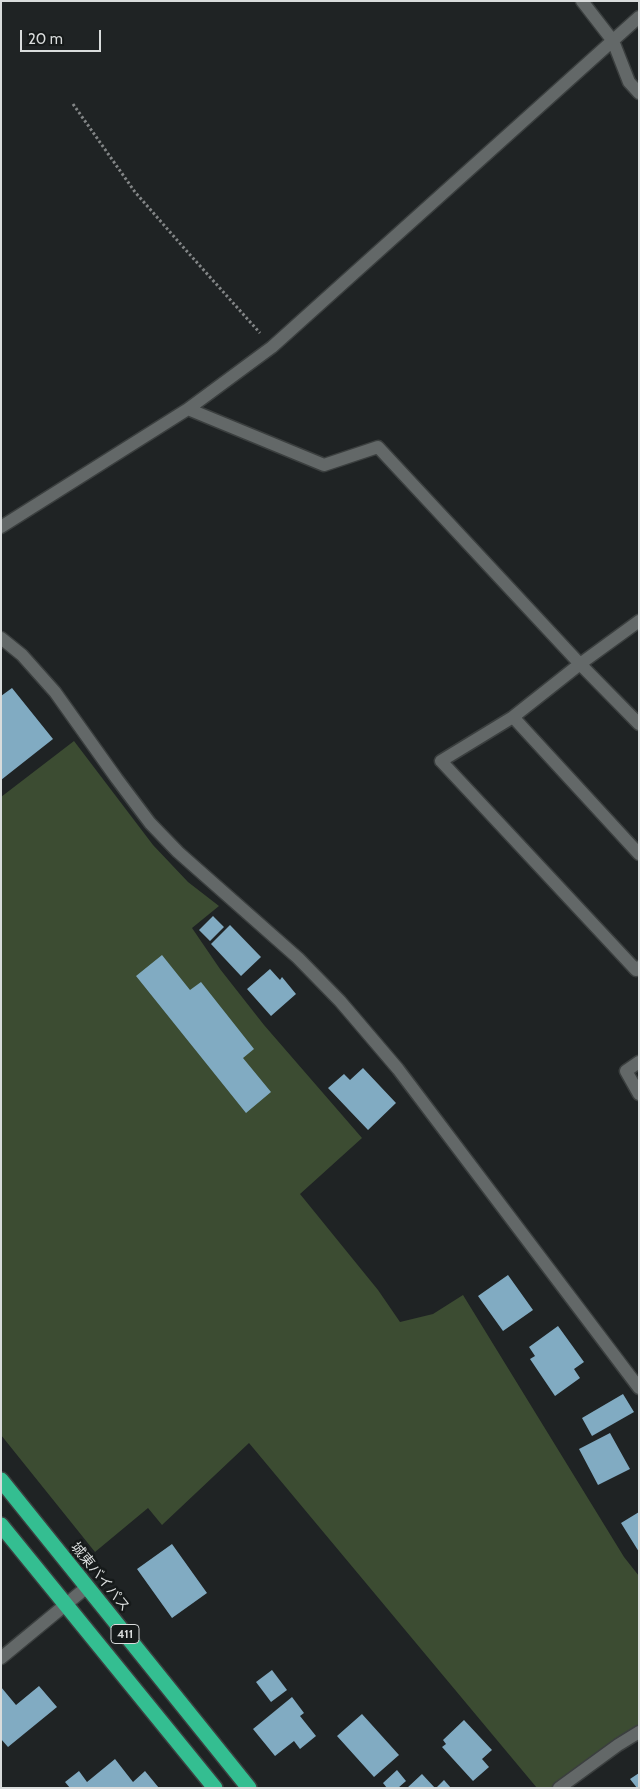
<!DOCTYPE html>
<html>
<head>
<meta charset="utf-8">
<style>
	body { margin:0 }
	#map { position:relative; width:640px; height:1789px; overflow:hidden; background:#1f2324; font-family:Cabin,sans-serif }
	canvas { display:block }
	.frame { position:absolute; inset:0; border:2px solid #d9dcdc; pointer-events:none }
	.scale { position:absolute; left:20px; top:30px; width:81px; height:22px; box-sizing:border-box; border:2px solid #d9dcdc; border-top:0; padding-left:6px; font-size:15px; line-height:18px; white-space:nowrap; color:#d9dcdc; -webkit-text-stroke:4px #161a1a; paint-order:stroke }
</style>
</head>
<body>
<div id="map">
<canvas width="640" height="1789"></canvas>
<div class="frame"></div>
<div class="scale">20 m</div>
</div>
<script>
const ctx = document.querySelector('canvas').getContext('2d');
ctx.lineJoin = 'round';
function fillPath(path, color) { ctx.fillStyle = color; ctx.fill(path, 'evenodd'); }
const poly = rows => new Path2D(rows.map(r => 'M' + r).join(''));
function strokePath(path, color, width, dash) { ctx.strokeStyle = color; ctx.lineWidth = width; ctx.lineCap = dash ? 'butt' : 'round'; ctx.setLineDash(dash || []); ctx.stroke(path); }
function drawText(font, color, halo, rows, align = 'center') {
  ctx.font = font + ' Cabin,"Noto Sans JP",sans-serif'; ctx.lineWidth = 5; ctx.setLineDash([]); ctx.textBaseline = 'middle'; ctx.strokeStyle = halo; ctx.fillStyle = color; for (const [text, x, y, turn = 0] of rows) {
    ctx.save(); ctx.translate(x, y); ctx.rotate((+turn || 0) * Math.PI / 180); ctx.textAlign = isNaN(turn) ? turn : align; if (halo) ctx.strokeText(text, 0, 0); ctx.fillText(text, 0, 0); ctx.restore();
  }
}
fillPath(poly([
	[74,741,153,845,188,882,219,906,192,928,220,969,264,1025,362,1138,300,1194,378,1290,400,1322,433,1314,463,1295,624,1557,639,1576,639,1732,559,1788,537,1788,249,1443,162,1525,148,1508,95,1552,1,1435,1,797]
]), '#3c4c32');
fillPath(poly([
	[12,688,53,739,1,780,1,696],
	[213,916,224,927,210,941,199,930],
	[230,925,261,957,241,976,211,944],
	[162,955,190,990,201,982,254,1049,243,1058,271,1092,246,1113,136,976],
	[270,969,280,980,282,977,296,994,271,1016,247,989],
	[363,1068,396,1103,368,1130,328,1088,344,1074,350,1080],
	[508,1275,533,1310,503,1331,478,1296],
	[558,1326,584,1362,574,1369,580,1378,555,1396,530,1359,535,1356,529,1347],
	[623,1394,634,1412,592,1436,582,1418],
	[610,1433,630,1469,598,1485,579,1449],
	[639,1512,639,1552,621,1523],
	[172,1544,207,1593,172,1618,137,1569],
	[272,1670,287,1690,271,1702,256,1682],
	[39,1686,57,1707,8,1747,1,1739,1,1687,16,1705],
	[292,1697,304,1713,300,1716,316,1736,300,1749,294,1741,275,1756,253,1729],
	[362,1714,399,1755,374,1777,337,1736],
	[464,1720,492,1750,482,1759,489,1767,473,1781,442,1747,446,1744,443,1740],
	[115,1759,133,1782,145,1771,159,1788,70,1788,65,1782,79,1771,87,1782],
	[397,1770,406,1781,398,1788,387,1788,383,1783],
	[639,1773,639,1788,637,1788,630,1779],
	[422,1774,435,1788,407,1788],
	[444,1780,451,1788,436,1788]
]), '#81abc2');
const minor = poly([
	[582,1,613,41,629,82,639,93],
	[188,409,324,465,378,447,580,664,639,724],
	[1,527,188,409,272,347,639,17],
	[639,621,580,664,513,717,639,854],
	[1,638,22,655,55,692,117,779,150,823,178,852,298,958,340,1001,398,1069,639,1388],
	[513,717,441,761,636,970,639,967],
	[639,1062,626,1071,639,1094],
	[1,1658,87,1587],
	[559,1788,618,1745,639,1732]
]);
const highway = poly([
	[1,1480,249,1788],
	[1,1525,215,1788]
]);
strokePath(minor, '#3b3f3f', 15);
strokePath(highway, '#3b3f3f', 18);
strokePath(poly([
	[73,104,135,192,184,248,260,333]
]), '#838687', 3, [2.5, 2.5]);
strokePath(minor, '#636868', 12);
strokePath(highway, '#34be91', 15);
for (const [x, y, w] of [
	[125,1634,28]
]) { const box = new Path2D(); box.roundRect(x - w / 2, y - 9.5, w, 19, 4); ctx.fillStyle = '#161a1a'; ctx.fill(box); strokePath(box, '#d9dcdc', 1); }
drawText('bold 12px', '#d9dcdc', null, [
	["411",125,1634]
]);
drawText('14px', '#d9dcdc', '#161a1a', [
	["城東バイパス",100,1577,51]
]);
</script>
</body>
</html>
